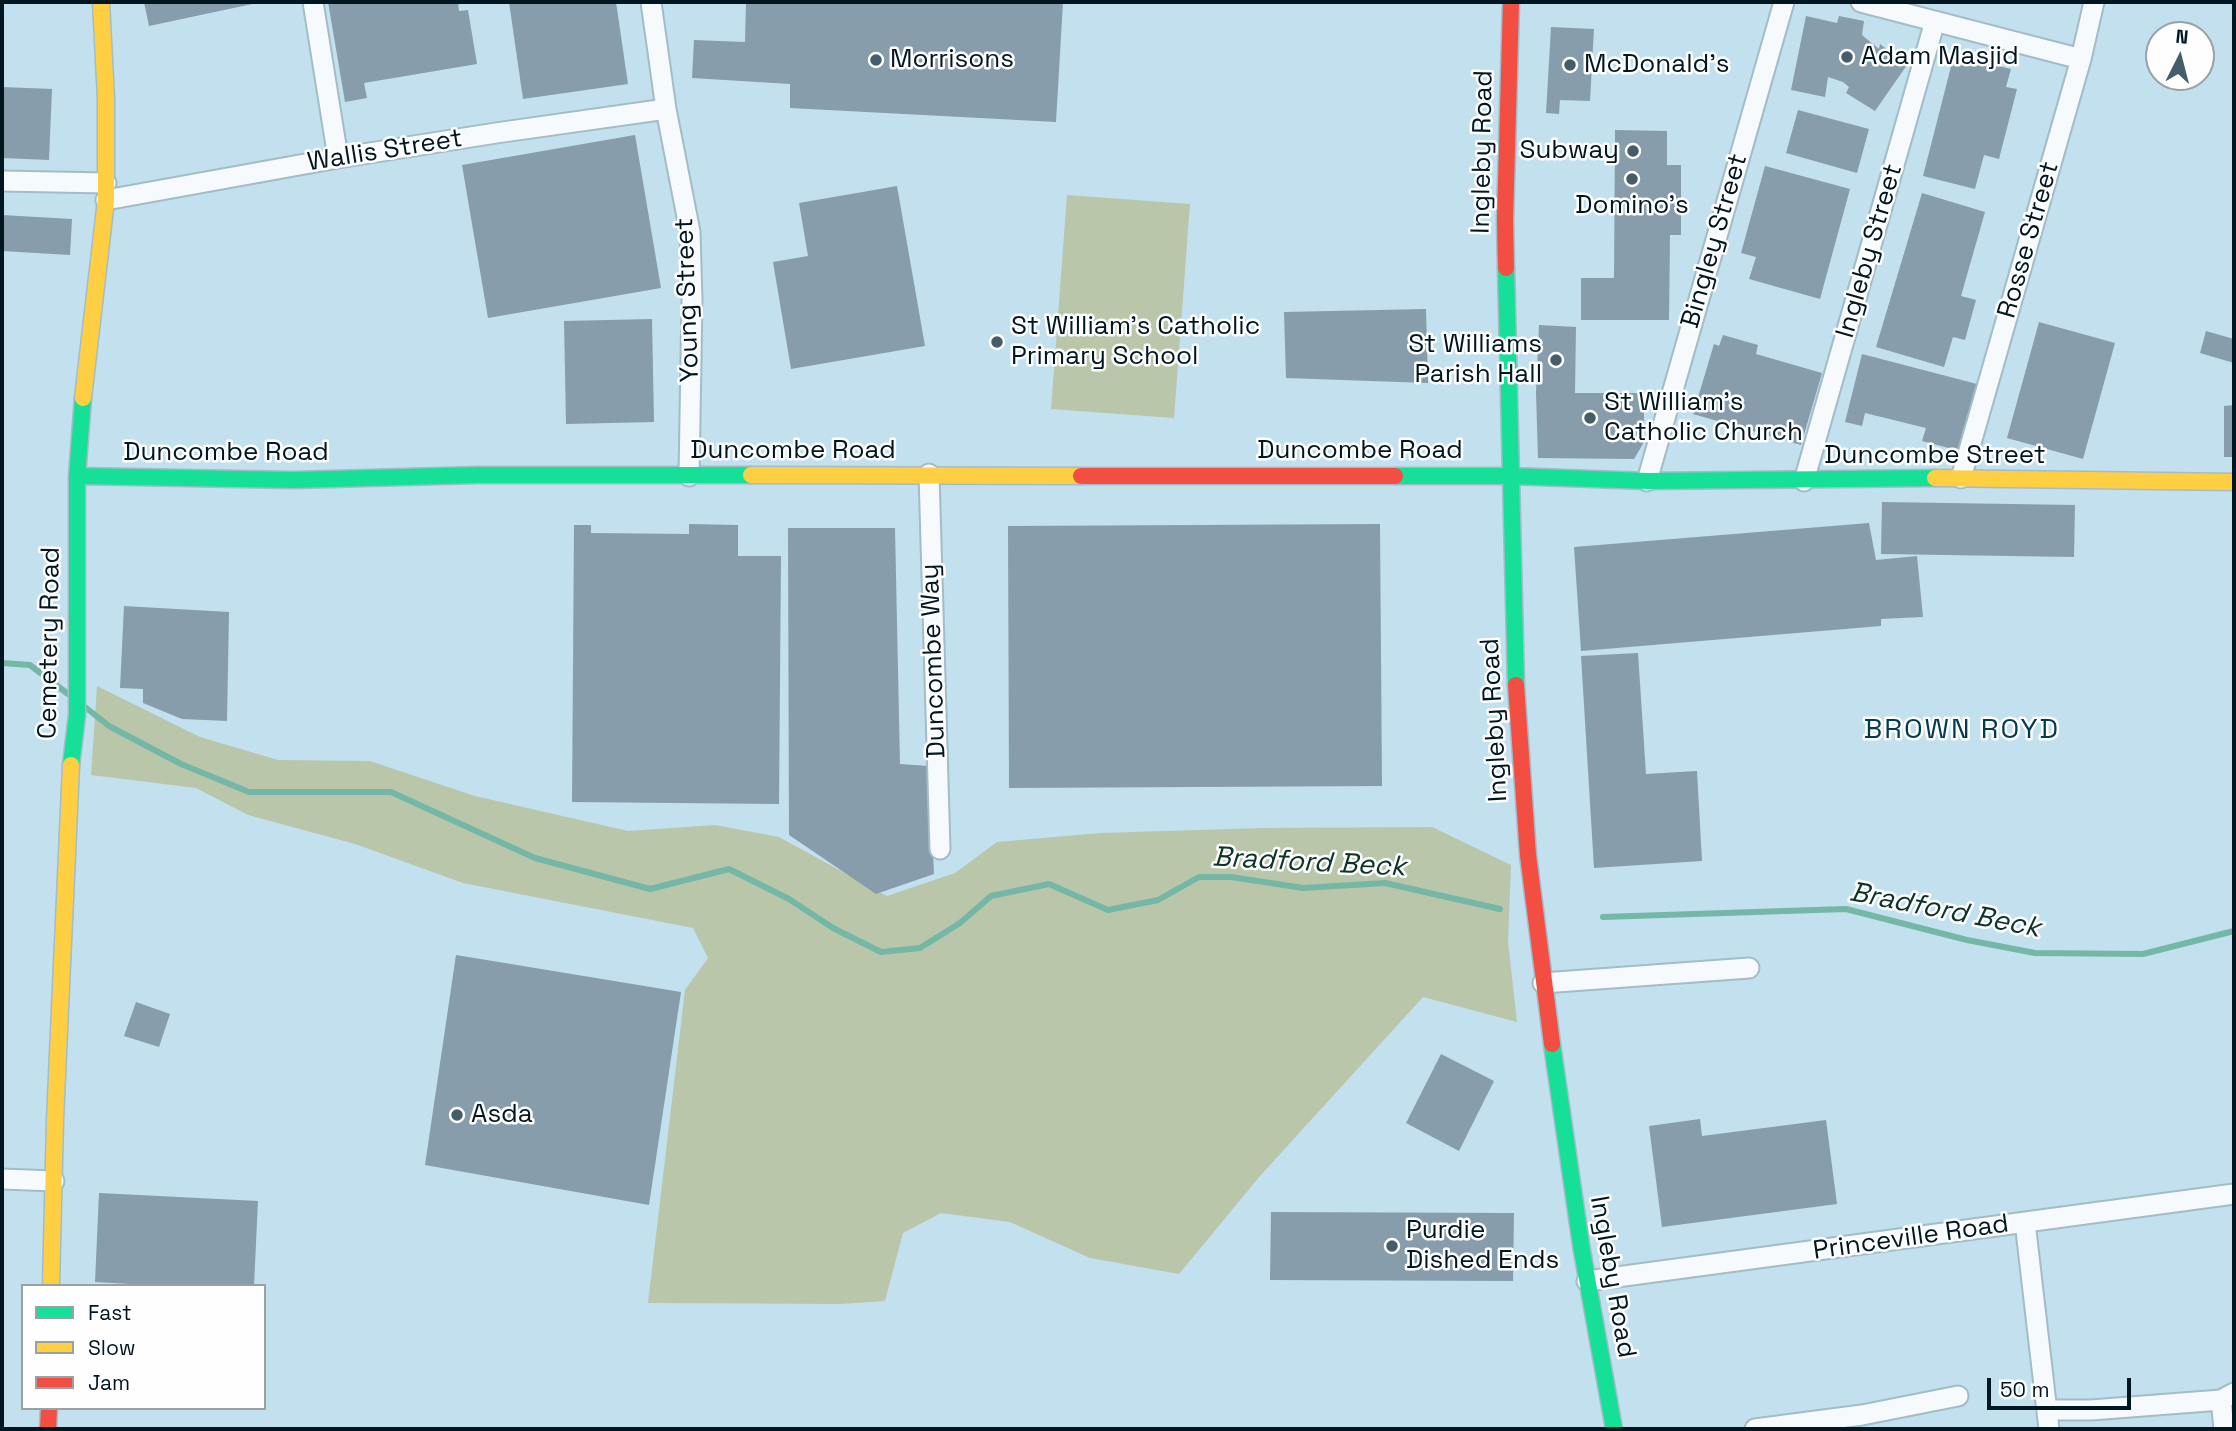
<!DOCTYPE html>
<html>
<head>
<meta charset="utf-8">
<style>
	body { margin:0 }
	#map { position:relative; width:2236px; height:1431px; overflow:hidden; background:#c2e0ee; font-family:"Space Grotesk",sans-serif }
	canvas { display:block }
	.frame { position:absolute; inset:0; border:4px solid #001621; pointer-events:none }
	.legend { position:absolute; left:21px; top:1284px; width:245px; height:126px; box-sizing:border-box; background:#fefefe; border:2px solid #98a1a6; margin:0; padding:9px 12px; list-style:none; font-size:21px; color:#001621 }
	.legend li { display:flex; align-items:center; gap:14px; height:35px }
	.legend b { width:35px; border:2px solid #98a1a6 }
	.north { position:absolute; left:2145px; top:21px; width:70px; height:70px; box-sizing:border-box; background:#fefefe; border:2px solid #98a1a6; border-radius:50%; rotate:6deg; font-size:19px; font-weight:700; line-height:28px; text-align:center; color:#001621 }
	.north::after { content:''; display:block; margin:auto; width:24px; height:32px; background:#445d69; clip-path:polygon(50% 0,100% 100%,50% 72%,0 100%) }
	.scale { position:absolute; left:1987px; top:1378px; width:144px; height:32px; box-sizing:border-box; border:4px solid #001621; border-top:0; padding-left:9px; font-size:21px; line-height:24px; white-space:nowrap; color:#001621; -webkit-text-stroke:5px #fefefe; paint-order:stroke }
</style>
</head>
<body>
<div id="map">
<canvas width="2236" height="1431"></canvas>
<div class="frame"></div>
<ul class="legend">
<li><b style="height:9px;background:#16e098"></b>Fast</li>
<li><b style="height:9px;background:#ffcf43"></b>Slow</li>
<li><b style="height:9px;background:#f24e42"></b>Jam</li>
</ul>
<div class="north">N</div>
<div class="scale">50 m</div>
</div>
<script>
const ctx = document.querySelector('canvas').getContext('2d');
ctx.lineJoin = 'round';
function fillPath(path, color) { ctx.fillStyle = color; ctx.fill(path, 'evenodd'); }
const poly = rows => new Path2D(rows.map(r => 'M' + r).join(''));
function strokePath(path, color, width, dash) { ctx.strokeStyle = color; ctx.lineWidth = width; ctx.lineCap = dash ? 'butt' : 'round'; ctx.setLineDash(dash || []); ctx.stroke(path); }
function drawText(font, color, halo, rows, align = 'center') {
  ctx.font = font + ' "Space Grotesk",sans-serif'; ctx.lineWidth = 5; ctx.setLineDash([]); ctx.textBaseline = 'middle'; ctx.strokeStyle = halo; ctx.fillStyle = color; for (const [text, x, y, turn = 0] of rows) {
    ctx.save(); ctx.translate(x, y); ctx.rotate((+turn || 0) * Math.PI / 180); ctx.textAlign = isNaN(turn) ? turn : align; if (halo) ctx.strokeText(text, 0, 0); ctx.fillText(text, 0, 0); ctx.restore();
  }
}
fillPath(poly([
	[1067,195,1190,204,1174,418,1051,409],
	[97,686,200,737,278,760,370,761,475,796,628,831,715,825,779,837,887,896,955,873,997,842,1101,833,1263,828,1432,827,1511,865,1508,941,1517,1022,1423,997,1260,1176,1179,1274,1090,1258,1010,1222,941,1213,903,1233,885,1301,841,1304,648,1303,685,990,708,958,693,928,463,883,355,844,248,815,196,788,91,775]
]), '#b9c6aa');
strokePath(poly([
	[2,663,30,665,68,694],
	[85,707,109,726,181,764,249,792,391,792,535,858,650,889,729,869,789,899,833,928,881,952,920,948,960,923,991,896,1049,884,1108,910,1158,900,1199,877,1231,877,1303,888,1385,883,1500,909],
	[1603,917,1846,909,1967,940,2035,953,2143,954,2234,931]
]), '#74b7a7', 6);
fillPath(poly([
	[144,2,257,2,257,3,149,26],
	[328,2,458,2,459,11,468,10,477,64,364,83,367,98,345,102],
	[509,2,616,2,628,84,523,99],
	[746,2,1063,2,1056,122,790,108,790,84,692,78,694,40,745,42],
	[1806,16,1837,23,1839,16,1864,21,1862,35,1879,49,1880,44,1907,65,1875,111,1846,93,1849,87,1843,82,1828,77,1825,97,1791,90],
	[1551,27,1594,29,1590,101,1560,100,1559,114,1546,113],
	[1954,55,2011,69,2006,87,2017,89,1999,159,1984,155,1975,189,1923,176],
	[2,87,52,89,49,160,2,158],
	[1798,110,1869,129,1857,173,1786,153],
	[1615,130,1667,131,1667,165,1681,165,1681,235,1670,235,1669,320,1581,320,1581,278,1614,278],
	[635,135,661,288,488,318,462,165],
	[1765,166,1850,189,1820,299,1749,279,1756,257,1741,253],
	[897,186,925,346,791,369,773,262,808,256,799,203],
	[1922,193,1985,212,1961,296,1976,300,1965,340,1953,337,1944,367,1876,347],
	[2,215,72,219,70,255,2,251],
	[1426,309,1428,383,1286,378,1284,312],
	[652,319,654,422,566,424,564,321],
	[2039,322,2115,343,2083,459,2007,438],
	[1539,325,1576,327,1575,393,1644,393,1644,442,1634,459,1538,458,1536,393],
	[2206,331,2234,339,2234,363,2200,353],
	[1723,335,1758,345,1756,354,1822,373,1801,445,1693,414,1714,344,1719,346],
	[1862,354,1977,384,1960,451,1922,441,1926,428,1865,413,1862,426,1845,422],
	[2234,405,2234,457,2224,457,2224,406],
	[1882,502,2075,505,2074,557,1881,554],
	[1869,523,1876,560,1917,556,1923,617,1881,619,1881,626,1581,651,1574,547],
	[689,524,738,525,738,556,781,556,779,804,572,802,574,525,591,525,591,533,689,534],
	[1380,524,1382,786,1009,788,1008,526],
	[788,528,895,528,900,764,929,766,934,874,876,894,789,835],
	[124,606,229,612,227,721,182,719,143,703,143,689,120,688],
	[1638,653,1646,774,1697,771,1702,861,1594,868,1581,656],
	[456,955,681,992,649,1205,425,1165],
	[136,1002,170,1014,159,1047,124,1036],
	[1441,1054,1494,1081,1459,1151,1406,1123],
	[1700,1119,1702,1136,1826,1120,1837,1204,1662,1227,1649,1126],
	[99,1193,258,1201,254,1286,165,1286,95,1282],
	[1271,1212,1514,1213,1513,1281,1270,1280]
]), '#879dab');
const street = poly([
	[313,2,338,158],
	[651,2,666,109,690,232,692,300,689,476],
	[1861,2,2081,59],
	[2,181,106,183],
	[106,200,338,158,496,133,666,109],
	[929,474,940,849],
	[1961,478,2081,59,2094,2],
	[1647,481,1784,2],
	[1804,481,1935,21],
	[1543,983,1749,968],
	[2,1179,54,1181],
	[2025,1222,2049,1429],
	[1587,1281,2234,1194],
	[2221,1400,2224,1429],
	[2047,1410,2091,1410,2221,1400,2234,1393],
	[1755,1429,1862,1415,1958,1396]
]);
const fast = poly([
	[1506,268,1516,685],
	[77,476,294,480,478,475,751,475],
	[1395,476,1510,476,1647,481,1935,478],
	[71,765,77,715,77,476,83,398],
	[1552,1044,1581,1245,1614,1429]
]);
const slow = poly([
	[83,398,106,200,106,99,101,2],
	[751,475,1081,476],
	[1935,478,2234,482],
	[51,1286,55,1120,71,765]
]);
const jam = poly([
	[1506,268,1505,220,1511,2],
	[1081,476,1395,476],
	[1516,685,1528,855,1552,1044],
	[48,1429,49,1408]
]);
strokePath(street, '#a3bcc8', 23);
strokePath(fast, '#a3bcc8', 19);
strokePath(slow, '#a3bcc8', 19);
strokePath(jam, '#a3bcc8', 19);
strokePath(street, '#f6fafc', 19);
strokePath(fast, '#16e098', 16);
strokePath(slow, '#ffcf43', 16);
strokePath(jam, '#f24e42', 16);
for (const [x, y, r, color] of [
	[1847,57,7,"#445d69"],
	[876,60,7,"#445d69"],
	[1570,65,7,"#445d69"],
	[1633,151,7,"#445d69"],
	[1632,179,7,"#445d69"],
	[997,342,7,"#445d69"],
	[1556,360,7,"#445d69"],
	[1590,418,7,"#445d69"],
	[457,1115,7,"#445d69"],
	[1392,1246,7,"#445d69"]
]) { const dot = new Path2D(); dot.arc(x, y, r, 0, 2 * Math.PI); ctx.fillStyle = color; ctx.fill(dot); strokePath(dot, '#fefefe', 2.5); }
drawText('26px', '#001621', '#fefefe', [
	["Adam Masjid",1861,57],
	["Morrisons",890,60],
	["McDonald's",1584,65],
	["Subway",1619,151,"right"],
	["Domino's",1632,206,"center"],
	["St William's Catholic",1011,327],
	["Primary School",1011,357],
	["St Williams",1542,345,"right"],
	["Parish Hall",1542,375,"right"],
	["St William's",1604,403],
	["Catholic Church",1604,433],
	["Asda",471,1115],
	["Purdie",1406,1231],
	["Dished Ends",1406,1261]
], 'left');
drawText('26px', '#001621', '#fefefe', [
	["Wallis Street",385,151,-9],
	["Ingleby Road",1483,152,-89],
	["Rosse Street",2029,240,-74],
	["Bingley Street",1715,241,-74],
	["Ingleby Street",1870,251,-74],
	["Young Street",688,300,-92],
	["Duncombe Road",793,451],
	["Duncombe Road",1360,451],
	["Duncombe Road",226,453],
	["Duncombe Street",1935,456],
	["Cemetery Road",50,643,-89],
	["Duncombe Way",934,661,-92],
	["Ingleby Road",1495,720,-93],
	["Princeville Road",1911,1238,-8],
	["Ingleby Road",1612,1277,80]
]);
ctx.letterSpacing = '2px';
drawText('28px', '#003b4f', '#fefefe', [
	["BROWN ROYD",1962,730]
]);
ctx.letterSpacing = '0px';
drawText('italic 28px', '#0c3326', '#fefefe', [
	["Bradford Beck",1309,863,3],
	["Bradford Beck",1945,911,11]
]);
</script>
</body>
</html>
